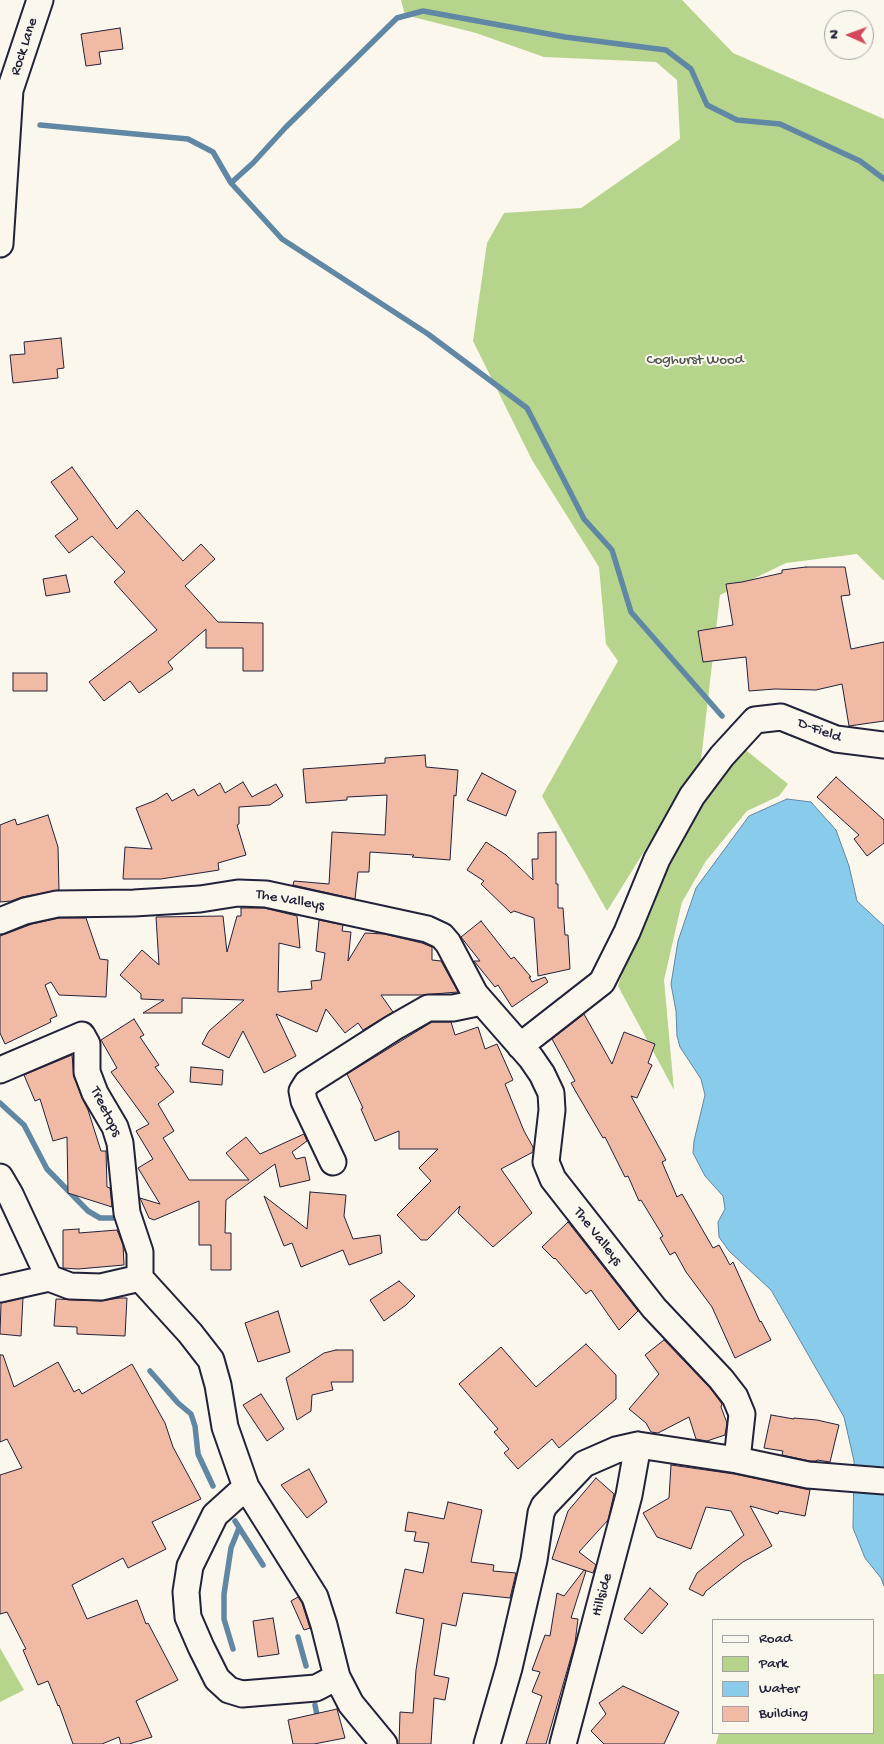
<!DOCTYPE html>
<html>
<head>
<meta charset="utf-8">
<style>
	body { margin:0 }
	#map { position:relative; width:884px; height:1744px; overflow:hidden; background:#fbf7ec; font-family:"Gochi Hand",sans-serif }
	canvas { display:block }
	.legend { position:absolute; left:712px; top:1619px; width:162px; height:115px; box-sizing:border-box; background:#fbf7ec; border:1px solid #a4a2a5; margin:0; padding:6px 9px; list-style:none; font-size:15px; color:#22223b }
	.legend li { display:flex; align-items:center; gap:10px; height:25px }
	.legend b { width:25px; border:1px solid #a4a2a5 }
	.north { position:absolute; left:824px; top:10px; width:50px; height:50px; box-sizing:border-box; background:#fbf7ec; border:1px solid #a4a2a5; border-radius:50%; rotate:272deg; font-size:14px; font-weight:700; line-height:20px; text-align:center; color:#22223b }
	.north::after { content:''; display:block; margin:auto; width:18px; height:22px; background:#d1495b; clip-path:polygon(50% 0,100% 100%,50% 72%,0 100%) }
</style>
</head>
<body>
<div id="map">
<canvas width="884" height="1744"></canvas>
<ul class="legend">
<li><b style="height:6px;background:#fbf7ec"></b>Road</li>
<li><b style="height:14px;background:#b7d48c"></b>Park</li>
<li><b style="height:14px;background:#89cbea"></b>Water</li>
<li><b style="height:14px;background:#f1baa5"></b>Building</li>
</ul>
<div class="north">N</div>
</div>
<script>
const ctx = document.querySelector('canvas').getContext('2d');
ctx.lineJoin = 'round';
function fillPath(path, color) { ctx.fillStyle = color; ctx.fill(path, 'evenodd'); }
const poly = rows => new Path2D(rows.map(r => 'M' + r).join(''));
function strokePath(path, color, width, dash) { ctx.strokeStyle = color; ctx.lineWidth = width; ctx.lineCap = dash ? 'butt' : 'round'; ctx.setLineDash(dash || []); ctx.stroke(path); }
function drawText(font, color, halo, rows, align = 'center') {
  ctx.font = font + ' "Gochi Hand",sans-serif'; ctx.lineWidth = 4; ctx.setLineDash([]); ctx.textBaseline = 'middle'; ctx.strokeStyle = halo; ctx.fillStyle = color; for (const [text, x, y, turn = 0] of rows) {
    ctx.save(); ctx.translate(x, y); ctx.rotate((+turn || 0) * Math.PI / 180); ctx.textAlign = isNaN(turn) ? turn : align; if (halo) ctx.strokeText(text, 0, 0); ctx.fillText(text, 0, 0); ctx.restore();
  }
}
fillPath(poly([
	[401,0,682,0,733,53,884,119,884,581,857,554,786,563,720,595,701,760,607,911,542,796,618,661,606,644,599,567,532,460,473,341,487,243,504,213,581,208,680,139,677,80,656,62,544,57,476,33,405,15],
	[742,747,788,784,779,796,747,811,706,861,682,902,664,980,674,1090,618,986,665,838],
	[0,1648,24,1690,0,1702],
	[873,1674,884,1674,884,1744,716,1744,719,1733,873,1733]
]), '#b7d48c');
const water = poly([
	[787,799,811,802,836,830,849,866,857,901,884,926,884,1586,881,1578,865,1558,853,1528,854,1461,844,1417,771,1290,729,1251,719,1237,718,1222,725,1209,723,1196,705,1176,693,1153,694,1141,705,1095,701,1079,680,1047,677,1036,676,1011,671,984,678,941,696,888,749,816,787,799]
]);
fillPath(water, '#89cbea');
strokePath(water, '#6087a4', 1);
strokePath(poly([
	[40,125,188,139,213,152,231,183,282,239,428,334,527,408,584,519,612,550,631,612,722,716],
	[231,183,253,163,286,127,397,18,423,11,565,37,666,50,691,69,707,105,737,120,780,124,860,161,884,179],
	[0,1103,24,1125,47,1169,88,1211,100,1218,113,1218],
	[150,1371,178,1403,191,1414,195,1426,198,1454,213,1486],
	[235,1521,263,1565],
	[298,1637,306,1666],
	[233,1649,224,1619,224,1594,231,1548,239,1528],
	[315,1705,318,1720]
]), '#6087a4', 5.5);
const building = poly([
	[120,28,123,49,99,52,101,64,86,66,81,34,120,28],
	[61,338,64,368,57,369,58,378,13,383,10,355,25,354,24,342,61,338],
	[72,467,117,529,137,510,183,561,201,544,215,559,185,586,218,622,263,623,263,671,243,671,243,648,206,648,206,629,168,662,173,669,139,693,130,681,104,701,89,682,157,630,114,582,125,572,92,536,69,553,55,536,78,519,51,482,72,467],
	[806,567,845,567,850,595,841,596,851,649,884,642,884,721,849,726,842,684,816,690,775,689,749,691,746,657,703,662,698,631,733,625,726,584,742,582,782,573,782,570,806,567],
	[66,575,70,592,46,596,43,579,66,575],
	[13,673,47,673,47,691,13,691,13,673],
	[425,755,426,767,458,770,456,796,454,795,450,860,412,857,414,855,370,852,369,872,358,872,355,899,293,885,294,881,329,884,332,832,385,835,387,795,347,797,347,800,306,803,303,769,385,763,385,758,425,755],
	[482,773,516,791,506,816,467,800,482,773],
	[836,777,884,820,884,843,867,856,854,839,859,835,817,797,836,777],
	[243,782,252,797,276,784,283,796,270,805,239,807,239,824,237,825,246,855,218,863,219,870,161,879,123,879,125,847,152,849,136,808,154,801,167,793,172,801,194,789,198,796,220,783,225,793,243,782],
	[48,815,58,847,59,890,22,897,11,901,0,902,0,825,15,819,17,825,48,815],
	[556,832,556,884,558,884,558,908,563,908,565,935,568,935,570,969,538,976,534,918,514,911,511,913,481,884,484,881,467,870,486,842,506,855,533,880,532,859,538,859,538,833,556,832],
	[241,908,264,908,297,916,300,948,279,943,278,992,312,989,311,981,321,980,325,953,316,951,319,920,343,925,342,931,351,932,348,961,365,933,384,934,422,943,432,947,432,960,441,961,458,992,422,995,381,995,393,1012,363,1030,358,1023,345,1033,326,1009,317,1032,276,1014,296,1056,264,1073,243,1031,229,1058,202,1044,209,1031,244,1000,182,998,182,1013,143,1013,164,1000,141,999,141,994,120,975,142,950,159,965,156,917,223,916,227,952,237,916,241,916,241,908],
	[59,918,86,918,100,959,108,960,106,997,59,995,51,982,45,985,57,1016,50,1019,51,1022,5,1044,0,1033,0,936,32,924,59,918],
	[481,921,511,959,514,957,531,977,529,977,532,982,545,977,548,982,512,1007,498,985,495,987,474,961,480,961,461,937,481,921],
	[584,1014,612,1064,624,1032,655,1044,648,1063,652,1065,637,1098,631,1096,666,1160,662,1162,677,1197,682,1194,713,1248,719,1245,730,1265,733,1262,760,1322,761,1321,771,1340,735,1358,712,1307,686,1272,675,1252,670,1255,660,1238,663,1236,641,1200,639,1201,628,1176,625,1177,605,1137,603,1138,576,1092,571,1083,575,1081,552,1039,584,1014],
	[134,1019,144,1035,140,1037,159,1065,155,1067,174,1092,158,1104,174,1131,163,1138,189,1180,249,1180,226,1153,246,1137,260,1154,304,1134,307,1141,292,1152,296,1159,305,1157,310,1180,280,1187,275,1164,226,1200,225,1233,231,1233,231,1270,211,1270,211,1245,199,1245,199,1201,154,1220,149,1218,140,1198,160,1204,138,1168,153,1159,136,1131,149,1124,111,1072,117,1068,101,1040,134,1019],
	[432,1022,451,1022,455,1035,478,1027,485,1049,497,1044,513,1080,505,1084,524,1131,533,1147,533,1152,501,1169,532,1213,493,1247,458,1213,460,1206,427,1240,421,1240,397,1215,431,1181,419,1168,438,1149,399,1149,399,1131,375,1141,361,1109,363,1108,347,1074,432,1022],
	[72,1055,74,1077,82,1098,88,1110,101,1151,106,1151,107,1187,110,1188,112,1207,68,1193,67,1137,53,1141,40,1099,35,1101,24,1075,72,1055],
	[191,1067,223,1070,222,1085,190,1082,191,1067],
	[310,1192,346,1195,344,1216,353,1239,380,1235,382,1253,349,1265,343,1250,301,1267,292,1243,284,1246,264,1196,307,1229,310,1192],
	[568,1222,638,1311,619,1330,591,1290,586,1294,555,1258,554,1259,542,1247,568,1222],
	[79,1229,79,1233,117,1230,123,1245,124,1265,78,1269,63,1268,63,1230,79,1229],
	[399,1281,415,1296,406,1305,384,1321,370,1300,399,1281],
	[23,1298,21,1336,0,1334,1,1303,23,1298],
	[119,1298,127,1298,125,1336,77,1334,77,1327,54,1326,56,1299,101,1301,119,1298],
	[278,1311,290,1352,258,1362,245,1323,278,1311],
	[664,1340,710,1388,722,1404,721,1407,727,1423,725,1435,707,1441,696,1439,689,1417,658,1433,651,1432,646,1423,629,1409,659,1374,645,1355,664,1340],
	[586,1344,616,1375,616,1399,559,1448,552,1439,518,1469,504,1453,509,1449,494,1432,498,1429,459,1384,501,1347,536,1387,586,1344],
	[336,1350,353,1350,353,1382,331,1382,333,1390,312,1395,311,1411,297,1420,286,1378,324,1353,336,1350],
	[0,1355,3,1355,14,1387,58,1362,74,1392,79,1389,82,1394,132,1364,165,1423,173,1447,201,1499,152,1522,166,1549,128,1568,123,1558,72,1585,87,1619,137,1600,146,1624,148,1623,178,1680,136,1701,152,1737,129,1744,121,1744,119,1737,102,1744,73,1744,59,1705,58,1706,48,1681,38,1685,23,1650,26,1649,7,1612,0,1614,0,1475,22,1468,7,1439,0,1442,0,1355],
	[261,1394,284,1429,267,1441,243,1405,261,1394],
	[771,1415,794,1419,794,1418,817,1420,839,1425,830,1462,817,1460,816,1461,810,1461,782,1455,783,1451,764,1448,771,1415],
	[671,1465,734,1474,810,1490,805,1516,779,1511,778,1514,750,1506,772,1546,743,1562,706,1591,703,1596,689,1589,697,1573,744,1535,731,1511,706,1507,691,1549,657,1537,643,1513,669,1498,671,1465],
	[309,1469,327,1502,307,1518,281,1485,309,1469],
	[596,1478,614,1494,608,1520,579,1552,596,1565,593,1573,584,1570,586,1571,571,1618,578,1619,575,1643,546,1744,526,1744,542,1696,532,1692,540,1672,532,1670,545,1635,550,1636,557,1593,564,1596,584,1570,552,1559,568,1511,596,1478],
	[448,1502,482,1510,471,1562,494,1565,493,1571,516,1573,510,1598,463,1593,456,1626,442,1623,434,1675,449,1678,445,1700,434,1698,431,1744,399,1744,400,1712,413,1713,416,1670,424,1619,396,1613,405,1569,423,1573,429,1543,414,1541,416,1532,405,1531,408,1512,444,1519,448,1502],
	[650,1588,668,1604,642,1634,624,1619,650,1588],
	[298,1597,302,1603,310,1628,304,1630,291,1601,298,1597],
	[273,1618,279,1654,258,1657,253,1621,273,1618],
	[623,1686,679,1712,664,1744,604,1744,591,1731,606,1714,599,1703,623,1686],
	[337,1709,345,1738,314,1744,293,1744,288,1720,337,1709]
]);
fillPath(building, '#f1baa5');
strokePath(building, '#22223b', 1);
const minor = poly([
	[0,244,10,90,40,0],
	[0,921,25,911,57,904,134,903,200,899,238,893,266,894,427,929,442,936,448,943,475,994,531,1058,542,1074,551,1093,552,1110,546,1162,553,1179,654,1308,721,1379,735,1397,742,1414,737,1460],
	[520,1046,602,982,627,932,657,859,692,796,722,756,755,720,781,717,836,739,884,745],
	[0,1070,82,1035,87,1044,87,1072,95,1093,115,1127,120,1143,127,1213,140,1252,140,1278],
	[333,1162,304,1101,302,1091,307,1083,393,1028,428,1008,453,1008,482,1002],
	[0,1177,10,1194,49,1278,70,1286,101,1287,140,1278,190,1333,211,1360,218,1385,225,1427,246,1487,315,1597,324,1625,337,1677,351,1704,384,1744],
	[0,1289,49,1278],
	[246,1487,215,1515,190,1566,186,1592,188,1617,201,1647,217,1679,229,1690,242,1694,316,1688,337,1677],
	[487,1744,509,1668,534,1560,541,1513,544,1506,584,1464,616,1450,638,1445,737,1460,808,1475,884,1481],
	[563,1744,629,1495,638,1445]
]);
strokePath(minor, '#22223b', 29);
strokePath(minor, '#fbf7ec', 25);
drawText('15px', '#22223b', '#fbf7ec', [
	["Rock Lane",25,47,-72],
	["D-Field",819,731,20],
	["The Valleys",290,901,10],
	["Treetops",105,1112,64],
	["The Valleys",597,1237,52],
	["Hillside",603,1595,-75]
]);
drawText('15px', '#4f5753', '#fbf7ec', [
	["Coghurst Wood",695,361]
]);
</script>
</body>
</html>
